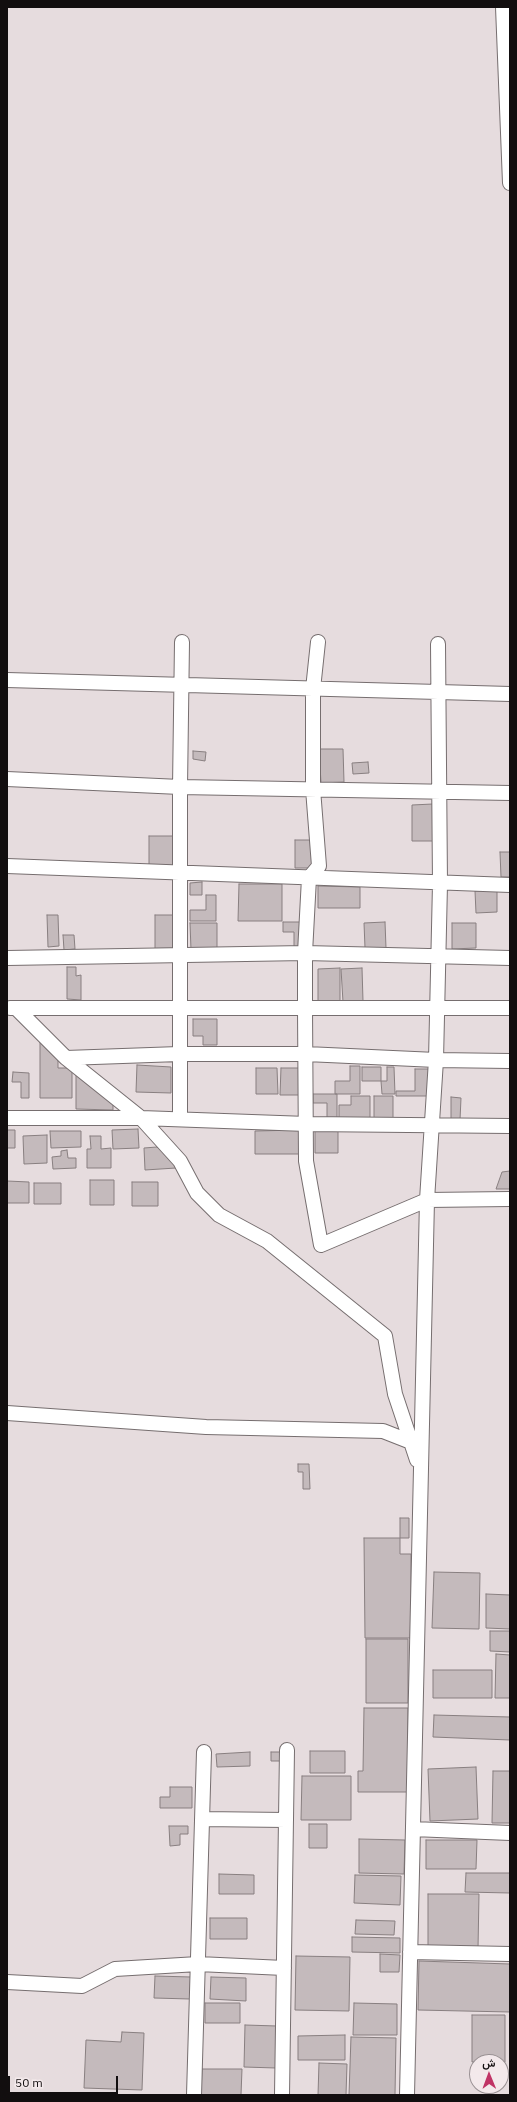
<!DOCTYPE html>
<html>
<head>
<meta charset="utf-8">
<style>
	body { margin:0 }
	#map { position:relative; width:517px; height:2102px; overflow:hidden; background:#e6dcde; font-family:"IBM Plex Sans",Vazirmatn,sans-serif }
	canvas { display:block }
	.frame { position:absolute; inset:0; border:8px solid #120e0f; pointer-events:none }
	.north { position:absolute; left:469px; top:2054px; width:40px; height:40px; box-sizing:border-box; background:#f3e9eb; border:1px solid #999193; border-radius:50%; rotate:359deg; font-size:11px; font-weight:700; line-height:16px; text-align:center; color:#120e0f }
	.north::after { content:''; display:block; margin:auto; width:14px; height:18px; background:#c03466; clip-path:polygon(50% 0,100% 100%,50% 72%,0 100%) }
	.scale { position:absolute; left:8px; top:2076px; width:110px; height:18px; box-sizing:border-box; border:2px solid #120e0f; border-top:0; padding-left:5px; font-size:12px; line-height:14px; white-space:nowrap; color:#120e0f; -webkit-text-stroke:3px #f3e9eb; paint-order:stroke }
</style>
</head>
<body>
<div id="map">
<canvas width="517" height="2102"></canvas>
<div class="frame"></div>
<div class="north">ش</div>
<div class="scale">50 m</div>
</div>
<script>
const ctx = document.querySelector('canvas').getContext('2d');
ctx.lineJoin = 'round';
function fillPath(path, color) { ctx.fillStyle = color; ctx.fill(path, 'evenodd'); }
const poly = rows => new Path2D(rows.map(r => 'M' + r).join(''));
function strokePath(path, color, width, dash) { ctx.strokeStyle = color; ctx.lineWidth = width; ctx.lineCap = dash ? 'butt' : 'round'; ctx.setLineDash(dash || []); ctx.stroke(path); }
const building = poly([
	[319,749,343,749,344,782,321,783,319,749],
	[193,751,206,752,205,761,193,759,193,751],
	[368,762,369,773,353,774,352,763,368,762],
	[433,804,434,841,412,841,412,805,433,804],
	[149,836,173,836,173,866,149,866,149,836],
	[295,840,313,840,312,868,295,868,295,840],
	[500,852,510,852,510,877,501,877,500,852],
	[202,882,202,895,190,895,190,883,202,882],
	[239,884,282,884,282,921,238,921,239,884],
	[318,886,360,887,360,908,318,908,318,886],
	[497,890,497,912,476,913,475,891,497,890],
	[206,895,216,895,216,921,190,921,190,910,206,910,206,895],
	[47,915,58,915,59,946,48,947,47,915],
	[155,915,176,915,176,949,155,949,155,915],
	[283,922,301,922,301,949,294,949,294,932,283,932,283,922],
	[385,922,386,948,365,948,364,923,385,922],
	[190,923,217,923,217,949,191,950,190,923],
	[452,923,476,923,476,948,452,949,452,923],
	[63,935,74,935,75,949,64,950,63,935],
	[67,967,76,967,76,976,81,975,81,1000,67,999,67,967],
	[340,968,340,1004,318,1004,318,969,340,968],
	[362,968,363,1001,343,1002,341,969,362,968],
	[193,1019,217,1019,217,1045,203,1045,203,1036,193,1036,193,1019],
	[40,1042,58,1059,58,1068,72,1068,72,1098,40,1098,40,1042],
	[137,1065,171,1067,171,1093,136,1092,137,1065],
	[350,1066,360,1066,360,1094,335,1094,335,1081,350,1081,350,1066],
	[362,1067,381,1067,381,1081,362,1081,362,1067],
	[387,1067,394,1067,395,1094,382,1094,381,1081,387,1081,387,1067],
	[256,1068,277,1068,278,1094,256,1094,256,1068],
	[281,1068,301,1068,301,1095,280,1095,281,1068],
	[415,1069,430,1069,430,1096,396,1096,396,1091,415,1091,415,1069],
	[13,1072,29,1073,29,1098,21,1098,21,1082,12,1082,13,1072],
	[76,1073,113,1101,113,1110,76,1109,76,1073],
	[313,1094,337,1094,337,1118,327,1118,327,1103,313,1103,313,1094],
	[351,1096,370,1096,370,1120,339,1120,339,1105,351,1105,351,1096],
	[374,1096,393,1096,393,1119,374,1119,374,1096],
	[451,1097,461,1098,460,1120,451,1120,451,1097],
	[138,1129,139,1148,113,1149,112,1130,138,1129],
	[7,1130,15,1130,15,1148,7,1148,7,1130],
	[299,1130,299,1154,255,1154,255,1131,299,1130],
	[50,1131,81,1131,81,1147,51,1148,50,1131],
	[315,1131,338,1131,338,1153,315,1153,315,1131],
	[47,1135,47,1163,24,1164,23,1136,47,1135],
	[90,1136,101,1136,101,1149,111,1148,111,1168,87,1168,87,1149,91,1149,90,1136],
	[157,1147,176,1160,176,1168,145,1170,144,1148,157,1147],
	[67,1150,68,1158,76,1158,76,1168,53,1169,52,1157,61,1156,61,1151,67,1150],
	[510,1171,510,1189,496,1189,502,1172,510,1171],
	[90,1180,114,1180,114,1205,90,1205,90,1180],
	[7,1181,29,1182,29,1203,7,1203,7,1181],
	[132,1182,158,1182,158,1206,132,1206,132,1182],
	[34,1183,61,1183,61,1204,34,1204,34,1183],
	[298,1464,309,1464,310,1489,303,1489,303,1472,298,1472,298,1464],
	[400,1518,409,1518,409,1538,400,1538,400,1518],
	[364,1538,400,1538,400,1554,411,1554,411,1638,365,1638,364,1538],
	[434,1572,480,1573,479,1629,432,1628,434,1572],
	[486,1594,510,1595,510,1629,486,1628,486,1594],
	[490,1631,510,1631,510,1652,490,1651,490,1631],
	[366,1639,408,1639,408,1703,366,1703,366,1639],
	[496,1654,510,1655,510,1698,495,1698,496,1654],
	[433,1670,492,1670,492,1698,433,1698,433,1670],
	[364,1708,408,1708,408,1792,358,1792,358,1771,363,1771,364,1708],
	[434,1715,510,1717,510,1740,433,1737,434,1715],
	[310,1751,345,1751,345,1773,310,1773,310,1751],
	[250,1752,250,1766,217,1767,216,1754,250,1752],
	[271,1752,280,1752,280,1761,271,1761,271,1752],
	[476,1767,478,1819,430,1821,428,1769,476,1767],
	[493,1771,510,1771,510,1823,492,1823,493,1771],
	[302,1776,351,1776,351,1820,301,1820,302,1776],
	[170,1787,192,1787,192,1808,160,1808,160,1797,170,1797,170,1787],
	[309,1824,327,1824,327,1848,309,1848,309,1824],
	[169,1826,188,1826,188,1834,180,1834,180,1845,170,1846,169,1826],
	[359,1839,405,1840,404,1874,359,1873,359,1839],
	[426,1840,477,1840,476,1869,426,1869,426,1840],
	[466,1873,510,1873,510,1893,465,1892,466,1873],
	[219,1874,254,1875,254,1894,219,1894,219,1874],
	[355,1875,401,1876,400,1905,354,1903,355,1875],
	[428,1894,479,1894,478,1949,428,1949,428,1894],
	[210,1918,247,1918,247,1939,210,1939,210,1918],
	[356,1920,395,1921,394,1935,355,1934,356,1920],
	[352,1937,400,1938,400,1953,352,1952,352,1937],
	[380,1954,400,1955,399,1972,380,1972,380,1954],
	[296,1956,350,1957,349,2011,295,2010,296,1956],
	[419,1961,510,1964,510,2012,418,2010,419,1961],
	[155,1976,191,1977,190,1999,154,1998,155,1976],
	[211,1977,246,1978,246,2001,210,1999,211,1977],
	[205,2003,240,2003,240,2023,205,2023,205,2003],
	[354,2003,397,2004,397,2035,353,2035,354,2003],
	[472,2015,505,2015,505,2062,472,2062,472,2015],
	[245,2025,277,2026,276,2068,244,2067,245,2025],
	[122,2032,144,2033,142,2090,84,2088,86,2040,121,2042,122,2032],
	[345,2035,345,2060,298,2060,298,2036,345,2035],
	[351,2037,396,2038,395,2095,349,2095,351,2037],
	[319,2063,347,2064,346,2095,318,2095,319,2063],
	[202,2069,242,2069,241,2095,201,2095,202,2069]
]);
fillPath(building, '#c4babc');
strokePath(building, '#887f80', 1);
const street = poly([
	[503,7,510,183],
	[318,642,313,689,313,789,319,866,309,878,305,953,305,1009,306,1161,321,1245,427,1200,510,1199],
	[7,680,510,694],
	[7,779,180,787,510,793],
	[7,866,510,885],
	[7,958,305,953,510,958],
	[10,1008,510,1008],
	[16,1008,66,1058,141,1118,180,1161,197,1193,219,1215,267,1241,385,1336,395,1394,417,1460],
	[66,1058,179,1054,306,1054,436,1060,510,1061],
	[7,1118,141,1118,307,1124,510,1126],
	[180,1119,180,787,182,642],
	[7,1413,206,1427,383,1431,411,1442],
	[202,1819,286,1820],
	[413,1829,510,1833],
	[410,1952,510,1954],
	[7,1982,82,1986,115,1969,198,1964,284,1968],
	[194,2095,204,1752],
	[282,2095,287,1750],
	[407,2095,427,1200,436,1060,440,884,438,644]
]);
strokePath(street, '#766e6f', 16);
strokePath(street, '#fff', 14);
</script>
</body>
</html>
